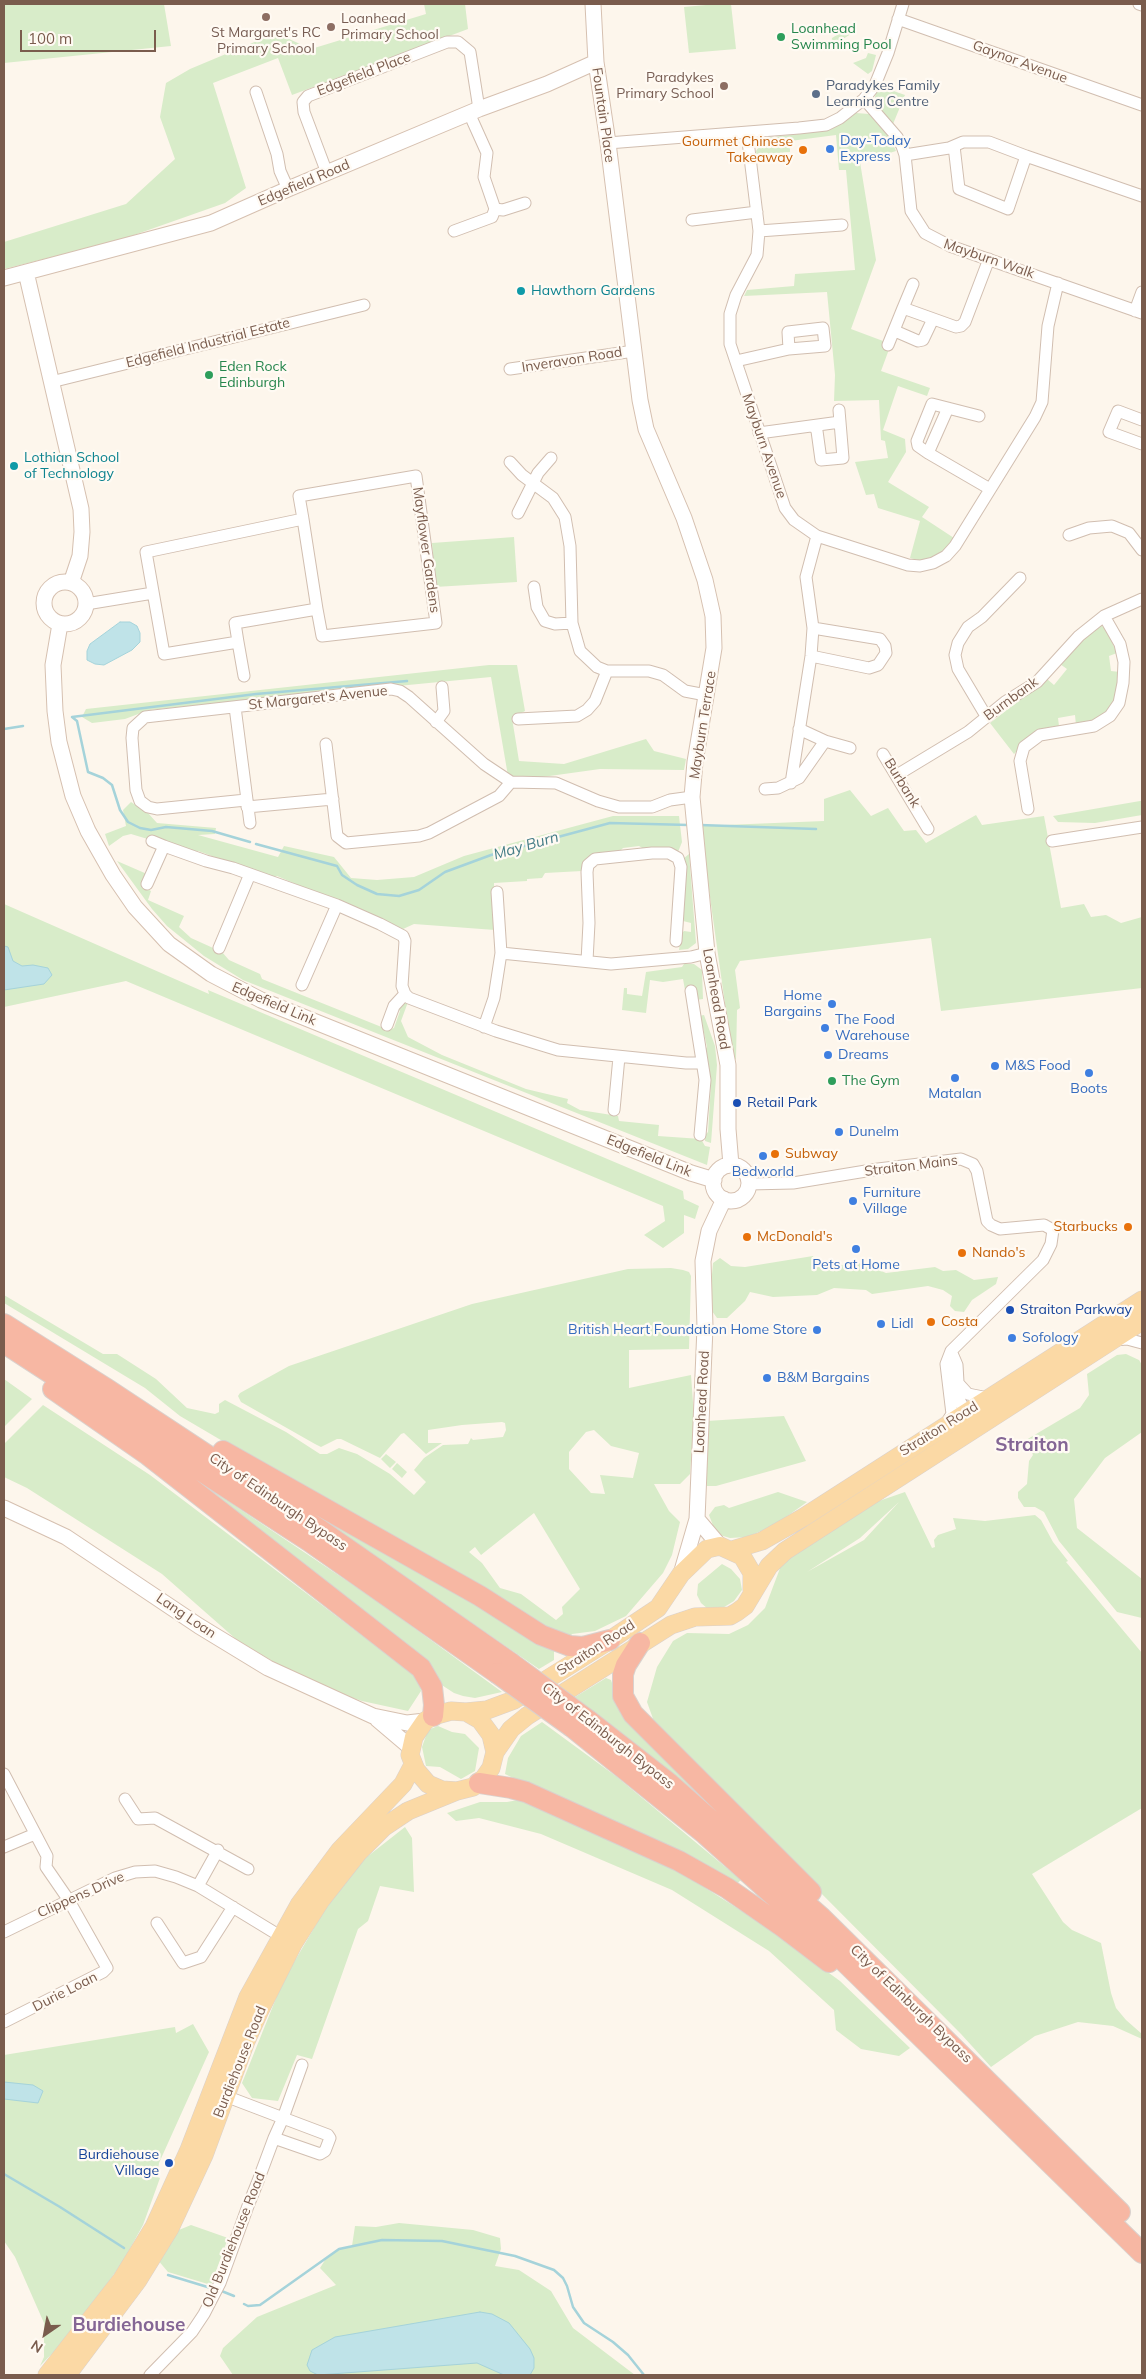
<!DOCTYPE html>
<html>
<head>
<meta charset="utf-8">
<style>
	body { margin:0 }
	#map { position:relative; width:1146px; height:2379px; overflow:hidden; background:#fdf6ec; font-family:Mulish,sans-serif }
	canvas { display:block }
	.frame { position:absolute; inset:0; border:5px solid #7a5c4d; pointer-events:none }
	.north { position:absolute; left:20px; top:2309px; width:50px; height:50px; -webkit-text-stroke:4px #fffaf3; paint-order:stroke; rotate:213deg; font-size:14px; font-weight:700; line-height:20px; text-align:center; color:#7a5c4d }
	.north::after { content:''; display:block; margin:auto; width:18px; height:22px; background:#7a5c4d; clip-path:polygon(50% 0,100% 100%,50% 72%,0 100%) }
	.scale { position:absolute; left:20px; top:30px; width:136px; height:22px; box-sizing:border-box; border:2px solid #7a5c4d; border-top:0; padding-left:6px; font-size:15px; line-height:18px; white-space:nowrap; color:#7a5c4d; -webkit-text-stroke:4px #fffaf3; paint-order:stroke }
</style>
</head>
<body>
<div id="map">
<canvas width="1146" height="2379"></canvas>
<div class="frame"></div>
<div class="north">N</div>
<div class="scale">100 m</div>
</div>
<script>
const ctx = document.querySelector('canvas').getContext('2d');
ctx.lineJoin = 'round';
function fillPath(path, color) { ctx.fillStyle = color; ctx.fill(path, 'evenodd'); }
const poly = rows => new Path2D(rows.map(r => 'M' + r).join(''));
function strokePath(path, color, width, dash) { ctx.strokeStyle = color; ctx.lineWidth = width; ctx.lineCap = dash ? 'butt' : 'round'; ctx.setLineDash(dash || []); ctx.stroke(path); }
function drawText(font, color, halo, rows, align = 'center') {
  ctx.font = font + ' Mulish,sans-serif'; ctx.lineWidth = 4.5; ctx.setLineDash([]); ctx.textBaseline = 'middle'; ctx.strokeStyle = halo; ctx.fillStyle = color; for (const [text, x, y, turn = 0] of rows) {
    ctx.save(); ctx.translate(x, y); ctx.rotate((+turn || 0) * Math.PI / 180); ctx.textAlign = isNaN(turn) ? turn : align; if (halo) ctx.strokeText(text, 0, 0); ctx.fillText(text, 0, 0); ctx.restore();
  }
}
fillPath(poly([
	[4,4,164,4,171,46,4,63],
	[424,4,465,4,468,29,292,95,278,58,213,83,246,188,225,203,120,240,4,269,4,242,126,204,175,159,160,117,166,83,190,69,276,33,311,49,426,14],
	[717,4,731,4,736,49,689,53,684,7],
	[845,30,854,32,843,39,837,50,831,46,832,38],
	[868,53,876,55,872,71,868,74,853,63,866,58],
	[884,82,882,87,905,95,893,124,874,102,876,92],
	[856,113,869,114,890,138,896,151,860,162,876,260,851,329,891,344,881,371,930,388,927,396,898,386,883,430,905,439,906,452,888,482,929,507,922,517,954,538,942,553,922,561,910,558,920,521,878,508,874,494,866,495,855,462,888,458,885,441,881,440,879,400,834,401,835,375,827,292,744,296,747,290,794,286,795,274,855,270,846,170,839,170,836,135,790,141,790,152,765,154,765,163,760,162,757,159,756,151,765,138,830,130],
	[514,537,517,582,435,587,432,543],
	[1097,626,1102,626,1106,630,1117,653,1109,656,1111,671,1120,672,1116,696,1108,711,1092,722,1076,725,1075,715,1058,718,1059,726,1034,733,1014,754,990,723,1047,679,1054,685,1067,669,1060,664,1083,638],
	[489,665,517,665,525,711,512,718,519,761,564,764,646,739,654,751,686,759,684,770,600,769,528,779,508,776,491,677,149,710,125,719,92,723,82,717,86,709],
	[850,790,871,816,888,808,904,831,916,830,926,843,976,815,982,825,1044,816,1061,908,1084,904,1091,917,1106,915,1121,923,1142,917,1142,988,941,1011,931,938,740,961,735,970,740,1008,737,1010,736,1059,733,1061,700,826,824,821,824,799],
	[1140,801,1142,801,1142,815,1095,823,1058,822,1053,816],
	[131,802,148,813,157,823,216,828,215,834,198,835,278,857,284,846,334,857,351,878,377,880,414,877,464,856,613,816,679,816,682,842,678,852,644,849,639,846,623,848,619,852,592,854,585,861,582,871,545,873,542,878,527,879,527,881,494,883,495,930,414,924,403,929,347,903,343,904,302,889,298,885,277,876,273,878,198,851,194,853,131,834,123,836,109,846,105,834,126,826,123,810],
	[689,854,696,943,688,949,679,950,681,934,684,931,691,932,691,923,683,921,681,918,683,859],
	[117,861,147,874,142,886,151,891,148,900,184,916,179,927,191,938,222,952,229,960,260,974,262,979,389,1030,394,1028,400,1011,398,1009,404,1003,408,1002,401,1021,408,1037,442,1055,526,1089,568,1099,567,1103,580,1110,618,1116,619,1121,659,1125,658,1136,701,1139,705,1146,710,1147,707,1165,243,980,204,956,167,926,152,909],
	[4,904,209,994,208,990,683,1191,684,1199,699,1206,695,1219,684,1215,684,1233,663,1248,644,1235,665,1221,663,1206,126,981,4,1007],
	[684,964,694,964,702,970,703,999,696,1000,695,988,685,990,683,979,663,982,650,980,646,1013,622,1010,624,988,627,988,627,994,642,996,646,972,682,967],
	[704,1015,715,1046,717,1065,711,1143,705,1141,705,1135,708,1132,711,1083,709,1081,705,1050,707,1047,702,1023,698,1016],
	[813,1256,819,1267,862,1263,886,1273,935,1267,943,1271,956,1270,974,1280,998,1277,996,1284,972,1300,964,1312,955,1311,950,1306,952,1296,943,1290,928,1286,872,1294,866,1290,834,1288,817,1295,773,1297,750,1292,745,1301,727,1318,717,1318,712,1311,711,1286,713,1263,720,1258,731,1266,745,1267],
	[671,1268,683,1270,689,1272,691,1276,689,1349,629,1350,629,1388,691,1375,694,1416,690,1474,680,1484,654,1484,669,1511,680,1522,672,1555,663,1573,626,1616,595,1631,572,1634,568,1639,542,1629,180,1416,145,1388,4,1303,4,1295,103,1354,117,1354,156,1379,187,1408,215,1414,219,1412,219,1404,225,1400,286,1432,320,1454,327,1454,339,1448,357,1454,390,1474,414,1495,426,1482,414,1470,424,1458,443,1445,468,1444,471,1438,473,1440,503,1437,506,1430,505,1423,502,1422,462,1425,428,1430,428,1443,442,1443,426,1454,404,1433,401,1434,380,1458,341,1439,337,1439,321,1447,315,1444,241,1402,238,1396,240,1393,289,1366,472,1304,628,1269],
	[594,1430,611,1446,639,1453,633,1478,600,1475,605,1494,591,1493,569,1469,569,1452,586,1432],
	[534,1513,580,1589,562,1607,563,1614,556,1620,521,1594,500,1588,482,1563,469,1552,475,1547,481,1555],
	[1126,1354,1139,1360,1142,1365,1142,1432,1105,1458,1074,1499,1077,1528,1142,1579,1142,1618,1117,1612,1059,1541,1044,1512,1035,1507,1024,1507,1018,1498,1018,1492,1027,1484,1029,1461,1033,1455,1026,1440,1080,1408,1089,1395,1087,1374,1117,1355],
	[4,1379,32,1399,4,1427],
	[43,1405,150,1475,413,1674,420,1685,421,1691,408,1711,362,1701,311,1684,237,1640,162,1574,27,1488,4,1477,4,1444],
	[784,1416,806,1461,716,1486,707,1486,707,1421],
	[386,1454,396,1462,390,1468,381,1459],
	[397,1463,407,1472,402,1478,392,1469],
	[183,1471,380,1603,502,1692,475,1698,463,1696,454,1693,434,1680],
	[778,1492,807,1502,775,1525,747,1537,730,1538,720,1535,714,1528,709,1515,715,1507,724,1505,729,1508],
	[905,1492,932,1548,935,1547,934,1540,938,1535,956,1529,953,1518,985,1521,1035,1515,1041,1520,1053,1542,1068,1561,1066,1562,1142,1653,1142,1808,1032,1874,1063,1922,1072,1930,1101,1943,1111,1993,1116,2008,1126,2020,1142,2034,1142,2039,1113,2026,1078,2022,1035,2036,991,2067,961,2034,656,1727,647,1702,657,1667,673,1641,687,1633,729,1634,748,1625,765,1608,782,1563,791,1555,876,1502],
	[899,1502,864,1540,807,1572,860,1538],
	[334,1523,450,1587,554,1651,554,1660,539,1669,329,1525],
	[722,1564,731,1569,740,1579,742,1590,734,1601,721,1609,708,1609,701,1603,697,1595,698,1584],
	[606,1678,611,1680,614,1689,727,1813,722,1818,575,1697],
	[542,1722,617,1777,741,1880,733,1887,505,1774,508,1758,521,1736],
	[438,1726,452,1732,465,1734,479,1748,475,1771,461,1779,440,1767,426,1766,422,1747,428,1730],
	[518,1800,616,1841,685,1875,759,1922,840,1981,910,2048,899,2056,861,2049,836,2030,834,2010,769,1951,672,1890,541,1834,479,1818,456,1821,447,1813,480,1802,507,1802],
	[405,1827,412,1838,414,1892,380,1886,368,1921,358,1929,312,2059,297,2055,278,2101,252,2098,242,2083,283,1981,324,1911,363,1860],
	[193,2024,209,2052,159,2163,157,2177,160,2178,143,2225,122,2263,69,2336,40,2366,44,2357,44,2323,15,2257,4,2241,4,2055,175,2027,176,2033],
	[399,2223,473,2230,500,2238,501,2249,495,2266,519,2270,551,2291,573,2328,635,2375,233,2375,220,2356,223,2348,257,2317,336,2285,320,2268,327,2257,339,2249,352,2246,355,2226,376,2227],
	[191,2225,228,2238,211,2285,168,2272,157,2259,174,2232]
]), '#d8ecc9');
const water = poly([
	[120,622,130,622,137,626,140,633,140,642,132,650,104,665,95,664,87,660,87,651,90,644,120,622],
	[4,946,8,947,13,961,22,966,33,965,48,968,52,975,44,984,4,990,4,946],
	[4,2082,33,2085,43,2091,38,2103,4,2099,4,2082],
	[480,2312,492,2314,509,2323,530,2349,534,2358,534,2368,530,2375,504,2375,477,2363,318,2375,310,2371,307,2365,312,2350,335,2337,480,2312]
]);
fillPath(water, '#bfe3e8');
strokePath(water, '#a5d3da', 1);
strokePath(poly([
	[72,717,256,694,407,681],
	[72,717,77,721,88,772,103,778,112,785,120,810,128,822,140,828,151,830,166,827,212,831,250,842],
	[4,729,23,726],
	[700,825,816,829],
	[256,844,337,866,342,875,357,885,377,894,399,896,419,890,445,872,491,855,610,823,689,825],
	[4,2174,60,2207,124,2248],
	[168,2275,214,2289],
	[219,2290,234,2296],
	[244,2304,248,2306,260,2305,339,2249,382,2240,442,2241,515,2256,554,2270,563,2278,567,2286,573,2307,584,2323,613,2342,628,2355,644,2375]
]), '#a5d3da', 2.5);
const street = poly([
	[1139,4,1142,5],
	[898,19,1142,105],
	[256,92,277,154,280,171,288,189],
	[864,99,897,137,902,146,905,155,911,211,925,233,950,246,1142,313],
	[469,113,487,153,484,177,495,209],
	[747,133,759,231,757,255,736,295,730,314,730,344,785,508,794,520,817,536,908,565,920,566,933,563,946,556,955,546,1035,417,1042,402,1048,326,1058,283],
	[608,143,799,128,826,125,840,118,864,99,875,85,888,53,903,4],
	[954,146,959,189,1008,209,1026,156,1142,196],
	[905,155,949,148,963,142,989,142,1026,156],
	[327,173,304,112,303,102,308,96,447,42,458,42,470,52,479,109],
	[692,220,757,212],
	[454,231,492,217,495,209,503,210,525,203],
	[759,231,842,225],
	[903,308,913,284],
	[1135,311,1142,292],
	[823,328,825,346,789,349,788,332,823,328],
	[895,331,918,341,923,340,933,319],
	[888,345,903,308,956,327,961,326,965,322,989,259],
	[736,361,789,349],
	[510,369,634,351],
	[51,382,364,305],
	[979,416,932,404,917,441,918,446,928,453,990,489],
	[1142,420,1118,411,1109,432,1142,444],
	[814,426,817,431,821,460,843,458,839,410],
	[759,433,840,422],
	[928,453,948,408],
	[510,462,522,475,553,498,565,517,570,546,572,623,580,651,597,667,607,671,649,671,663,675,685,691,706,695],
	[416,476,436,623,322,636,317,609,235,623,238,642,164,654,146,552,303,519,299,496,416,476],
	[518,513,538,473,551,458],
	[303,519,317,609],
	[1069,535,1089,528,1112,526,1129,533,1142,550],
	[534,587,537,607,545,621,555,624,572,623],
	[86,604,153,593],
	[238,642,244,676],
	[811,656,869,668,878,665,886,653,885,646,880,639,813,628],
	[235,707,250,823],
	[986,716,958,669,955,655,958,643,968,627,982,617,1020,578],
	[518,719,577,716,587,710,595,701,607,671],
	[436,722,444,711,442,687],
	[825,741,850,748],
	[326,744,337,836,346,843,419,836,429,833,499,796,511,782],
	[883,754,928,829],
	[897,775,968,732,1005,702,1037,682,1079,636,1104,616,1142,599],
	[791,783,811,656,813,628,806,577,817,536],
	[765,789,778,788,799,778,825,741,799,729],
	[246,800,157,809,148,807,140,801,136,790,132,738,133,728,145,717,391,689,400,691,409,697,484,764,511,782,556,783,598,801,619,807,652,807,670,800,692,797],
	[247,807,333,799],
	[1028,809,1020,761,1024,747,1040,735,1094,726,1110,716,1119,703,1123,683,1124,662,1120,644,1104,616],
	[152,841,164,846],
	[1052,841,1142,827],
	[147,884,164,846,206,861,233,868,337,905,380,924,403,936,405,941,402,986,405,994],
	[497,892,501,953],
	[219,948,250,874],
	[587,961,589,923,587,872,588,865,595,859,652,853,669,853,678,858,681,867,676,941],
	[302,985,337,905],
	[691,991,705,1080,700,1135],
	[405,994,409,998,496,1031,558,1050,686,1063,701,1063],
	[387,1025,394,1006,405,994],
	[484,1027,494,998,501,953,611,964,691,957,707,953],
	[614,1110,619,1057],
	[749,1184,793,1183,878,1169,961,1159,973,1164,977,1171,987,1221,991,1225,1000,1229,1044,1225,1053,1230,1051,1244,1043,1260,951,1351,946,1364,952,1414,945,1425],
	[1115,1340,1127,1339,1142,1343],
	[951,1351,957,1365,959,1399,969,1419],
	[958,1383,968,1394,988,1398],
	[4,1774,47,1856,46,1867,68,1899,107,1968,103,1972,4,2022],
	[125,1799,138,1819,155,1818,248,1869],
	[4,1847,35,1834],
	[198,1886,218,1850],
	[157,1923,183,1963,201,1957,233,1907],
	[4,1932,115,1878,135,1872,155,1871,176,1877,198,1886,285,1939],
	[220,2094,283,2118,302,2065],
	[150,2375,192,2332,204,2314,220,2283,248,2206,258,2181,274,2138,283,2118,328,2135,330,2138,325,2151,320,2154,274,2138]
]);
const secondary = poly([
	[593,4,596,62,608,143,640,400,646,429,684,518,705,580,713,616,714,648,695,762,692,797,707,953,728,1065,728,1129,731,1165],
	[26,272,81,509,82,532,80,556,71,583],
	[4,278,211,223,288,189,479,109,547,84,596,62],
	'44 603a21 21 0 1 1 42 0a21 21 0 1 1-42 0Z',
	[60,624,53,665,55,711,59,742,73,796,88,831,113,875,135,907,169,944,211,974,261,1000,691,1173,714,1180],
	'713 1183a18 18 0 1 1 36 0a18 18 0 1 1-36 0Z',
	[4,1508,66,1537,199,1626,268,1668,373,1716,407,1723,425,1721],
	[697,1519,720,1546],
	[681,1574,697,1519,705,1327,703,1261,709,1231,724,1199],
	[377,1719,410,1747]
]);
const primary = poly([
	[732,1550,762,1541,804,1517,1142,1300],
	[451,1711,466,1712,480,1720,491,1735,495,1752,491,1768,484,1778,473,1787,457,1791,442,1790,428,1784,416,1770,410,1755,414,1737,425,1721,433,1716,451,1711],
	[466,1712,487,1710,514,1700,610,1640,658,1608,681,1574,707,1549,720,1546,742,1556,752,1573,752,1590],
	[495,1752,511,1729,527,1716,671,1625,695,1617,730,1616,737,1612,745,1606,769,1566,785,1551,1142,1321],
	[47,2375,122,2279,154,2227,189,2150,248,1997,299,1905,340,1850,403,1784,413,1765],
	[67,2375,138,2280,170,2228,204,2155,246,2041,259,2012,293,1944,321,1900,358,1853,384,1827,408,1811,457,1791]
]);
const highway = poly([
	[4,1324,107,1389,319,1529,511,1663],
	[4,1343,309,1541,497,1673],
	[53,1389,148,1455,421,1668,432,1687,434,1705,433,1716],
	[223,1451,480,1596,541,1635,570,1646,583,1647,610,1640],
	[640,1643,626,1665,623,1674,623,1696,633,1714,811,1892],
	[588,1720,670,1784,822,1918,1120,2212],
	[572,1727,705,1834,811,1929,1142,2253],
	[479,1783,511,1788,526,1792,679,1861,727,1888,783,1927,829,1962]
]);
strokePath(street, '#d1beb0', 13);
strokePath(secondary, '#d6c0b0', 17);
strokePath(primary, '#dad1cd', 19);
strokePath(highway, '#dad1cd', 22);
strokePath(street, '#fff', 11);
strokePath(secondary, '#fff', 15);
strokePath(primary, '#fbd9a5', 18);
strokePath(highway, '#f7b7a3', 20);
const highwayBridge = poly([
	[511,1663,588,1720],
	[497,1673,572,1727]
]);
strokePath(highwayBridge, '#dad1cd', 22, []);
strokePath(highwayBridge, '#f7b7a3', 20);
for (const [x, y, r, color] of [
	[266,17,5,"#8d6e63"],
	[331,27,5,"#8d6e63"],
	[781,37,5,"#2e9e5b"],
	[724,86,5,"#8d6e63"],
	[816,94,5,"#5c6f8a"],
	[830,149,5,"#3f7fe0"],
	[803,150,5,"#e8710a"],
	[521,291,5,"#0f9aa8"],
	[209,375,5,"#2e9e5b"],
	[14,466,5,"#0f9aa8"],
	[832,1004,5,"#3f7fe0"],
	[825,1028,5,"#3f7fe0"],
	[828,1055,5,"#3f7fe0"],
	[995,1066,5,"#3f7fe0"],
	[1089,1073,5,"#3f7fe0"],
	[955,1078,5,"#3f7fe0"],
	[832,1081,5,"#2e9e5b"],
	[737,1103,5,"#1a4fb4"],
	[839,1132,5,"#3f7fe0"],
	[775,1154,5,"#e8710a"],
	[763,1156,5,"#3f7fe0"],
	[853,1201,5,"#3f7fe0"],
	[1128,1227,5,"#e8710a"],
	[747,1237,5,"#e8710a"],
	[856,1249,5,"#3f7fe0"],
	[962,1253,5,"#e8710a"],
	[1010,1310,5,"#1a4fb4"],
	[931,1322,5,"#e8710a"],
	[881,1324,5,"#3f7fe0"],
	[817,1330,5,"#3f7fe0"],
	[1012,1338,5,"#3f7fe0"],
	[767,1378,5,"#3f7fe0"],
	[169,2163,5,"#1a4fb4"]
]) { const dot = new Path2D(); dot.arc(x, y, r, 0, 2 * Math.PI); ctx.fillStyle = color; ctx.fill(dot); strokePath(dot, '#fffaf3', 2); }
drawText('14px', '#785e54', '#fffaf3', [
	["Loanhead",341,19],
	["Primary School",341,35],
	["St Margaret's RC",266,33,"center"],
	["Primary School",266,49,"center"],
	["Paradykes",714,78,"right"],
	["Primary School",714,94,"right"]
], 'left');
drawText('14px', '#27864d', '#fffaf3', [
	["Loanhead",791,29],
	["Swimming Pool",791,45],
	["Eden Rock",219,367],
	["Edinburgh",219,383],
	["The Gym",842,1081]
], 'left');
drawText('14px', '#7a5c4d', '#fffaf3', [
	["Gaynor Avenue",1020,62,20],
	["Edgefield Place",364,74,-21],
	["Fountain Place",603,115,82],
	["Edgefield Road",304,183,-23],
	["Mayburn Walk",989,259,19],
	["Edgefield Industrial Estate",208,343,-14],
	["Inveravon Road",572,360,-9],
	["Mayburn Avenue",764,446,71],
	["Mayflower Gardens",426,550,82],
	["St Margaret's Avenue",318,698,-6],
	["Burnbank",1011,699,-36],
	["Mayburn Terrace",703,725,-81],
	["Burbank",902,783,58],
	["Loanhead Road",716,999,80],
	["Edgefield Link",274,1004,23],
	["Edgefield Link",649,1156,22],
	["Straiton Mains",911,1166,-7],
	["Loanhead Road",702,1402,-87],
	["Straiton Road",939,1429,-32],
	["City of Edinburgh Bypass",278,1502,34],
	["Lang Loan",186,1616,34],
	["Straiton Road",596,1648,-33],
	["City of Edinburgh Bypass",608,1736,38],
	["Clippens Drive",81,1895,-24],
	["Durie Loan",65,1992,-27],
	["City of Edinburgh Bypass",911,2004,44],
	["Burdiehouse Road",240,2062,-68],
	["Old Burdiehouse Road",234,2240,-68]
]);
drawText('14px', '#4e5e75', '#fffaf3', [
	["Paradykes Family",826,86],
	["Learning Centre",826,102]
], 'left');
drawText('14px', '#366cbe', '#fffaf3', [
	["Day-Today",840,141],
	["Express",840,157],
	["Home",822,996,"right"],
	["Bargains",822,1012,"right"],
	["The Food",835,1020],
	["Warehouse",835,1036],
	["Dreams",838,1055],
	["M&S Food",1005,1066],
	["Boots",1089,1089,"center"],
	["Matalan",955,1094,"center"],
	["Dunelm",849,1132],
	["Bedworld",763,1172,"center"],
	["Furniture",863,1193],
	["Village",863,1209],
	["Pets at Home",856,1265,"center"],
	["Lidl",891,1324],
	["British Heart Foundation Home Store",807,1330,"right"],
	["Sofology",1022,1338],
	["B&M Bargains",777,1378]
], 'left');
drawText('14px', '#c56008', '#fffaf3', [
	["Gourmet Chinese",793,142,"right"],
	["Takeaway",793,158,"right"],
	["Subway",785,1154],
	["Starbucks",1118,1227,"right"],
	["McDonald's",757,1237],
	["Nando's",972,1253],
	["Costa",941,1322]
], 'left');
drawText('14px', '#0d838f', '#fffaf3', [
	["Hawthorn Gardens",531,291],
	["Lothian School",24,458],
	["of Technology",24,474]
], 'left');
drawText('14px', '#164399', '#fffaf3', [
	["Retail Park",747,1103],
	["Straiton Parkway",1020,1310],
	["Burdiehouse",159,2155,"right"],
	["Village",159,2171,"right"]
], 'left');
drawText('italic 15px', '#437c86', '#fffaf3', [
	["May Burn",526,846,-16]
]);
drawText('bold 19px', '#846695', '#fffaf3', [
	["Straiton",1032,1445],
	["Burdiehouse",129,2325]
]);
</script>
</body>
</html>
